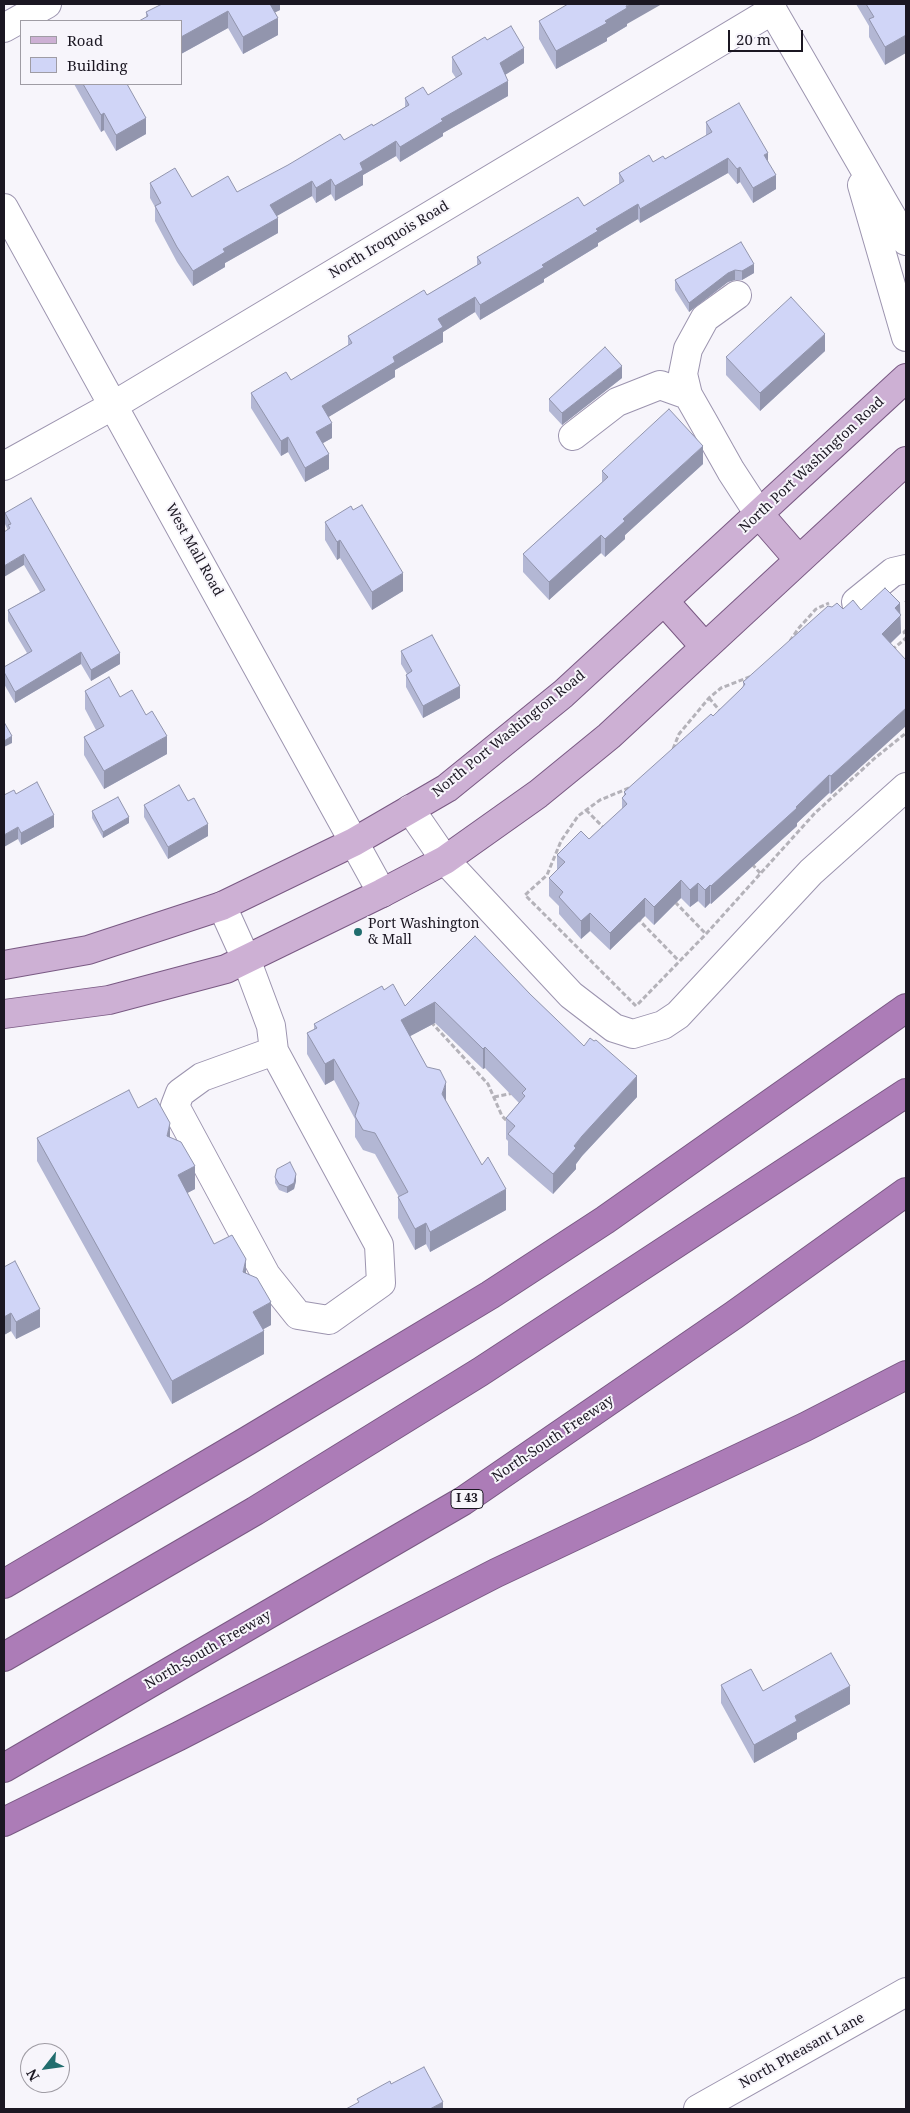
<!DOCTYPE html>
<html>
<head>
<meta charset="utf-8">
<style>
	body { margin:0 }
	#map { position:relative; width:910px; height:2113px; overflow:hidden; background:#f7f5fb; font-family:"Noto Serif",serif }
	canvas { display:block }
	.frame { position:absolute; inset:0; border:5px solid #1b1722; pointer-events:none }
	.legend { position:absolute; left:20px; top:20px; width:162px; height:65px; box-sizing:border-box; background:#f7f5fb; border:1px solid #9f9ca4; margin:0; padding:6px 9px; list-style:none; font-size:15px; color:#1b1722 }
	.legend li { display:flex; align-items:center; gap:10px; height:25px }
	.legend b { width:25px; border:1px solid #9f9ca4 }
	.north { position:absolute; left:20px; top:2043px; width:50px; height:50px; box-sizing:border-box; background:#f7f5fb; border:1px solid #9f9ca4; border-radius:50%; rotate:240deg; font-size:14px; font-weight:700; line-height:20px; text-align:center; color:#1b1722 }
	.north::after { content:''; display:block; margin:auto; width:18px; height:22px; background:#216d6e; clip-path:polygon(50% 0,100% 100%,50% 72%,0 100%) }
	.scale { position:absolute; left:728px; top:30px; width:75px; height:22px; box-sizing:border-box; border:2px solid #1b1722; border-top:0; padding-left:6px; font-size:15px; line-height:18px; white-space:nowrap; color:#1b1722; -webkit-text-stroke:4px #f7f5fb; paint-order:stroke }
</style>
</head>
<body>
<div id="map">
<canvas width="910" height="2113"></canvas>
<div class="frame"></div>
<ul class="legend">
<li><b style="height:6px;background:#cdb0d4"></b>Road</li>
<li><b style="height:14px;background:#d0d5f7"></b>Building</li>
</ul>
<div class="north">N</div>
<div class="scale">20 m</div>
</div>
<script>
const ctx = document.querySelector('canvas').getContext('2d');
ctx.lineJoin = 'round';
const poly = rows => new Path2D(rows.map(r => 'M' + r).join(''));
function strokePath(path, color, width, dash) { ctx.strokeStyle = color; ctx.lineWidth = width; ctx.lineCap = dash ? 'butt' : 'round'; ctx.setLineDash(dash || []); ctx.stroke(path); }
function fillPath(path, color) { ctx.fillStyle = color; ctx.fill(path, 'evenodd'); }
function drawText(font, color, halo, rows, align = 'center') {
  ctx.font = font + ' "Noto Serif",serif'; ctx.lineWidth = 4; ctx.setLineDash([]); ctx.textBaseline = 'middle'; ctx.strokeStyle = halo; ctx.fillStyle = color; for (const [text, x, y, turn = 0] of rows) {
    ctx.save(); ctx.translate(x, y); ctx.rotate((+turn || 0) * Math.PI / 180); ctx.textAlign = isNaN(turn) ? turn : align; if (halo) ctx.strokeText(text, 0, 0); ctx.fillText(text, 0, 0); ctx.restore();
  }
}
const minor = poly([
	[769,4,906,241],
	[4,28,47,4],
	[862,185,906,337],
	[4,208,382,893],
	[737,295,705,318,688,349,683,374,688,395,704,423,731,471,759,514],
	[573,436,617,402,660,385,688,395],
	[4,466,114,405,773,10],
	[856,602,893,572,906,569],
	[410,809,445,860,571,995,614,1028,633,1034,663,1025,678,1015,811,872,906,787],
	[222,906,246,959,271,1026,274,1051,379,1245,381,1283,329,1320,298,1315,266,1275,175,1106,180,1093,202,1077,274,1051],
	[698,2109,906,1992]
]);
const major = poly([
	[759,514,799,560],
	[664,601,705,647],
	[4,965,88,950,222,906,354,842,447,788,563,694,906,378],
	[4,1014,109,1000,226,969,382,893,445,860,538,794,609,736,906,461]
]);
const highway = poly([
	[4,1584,247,1441,490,1295,605,1220,906,1008],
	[4,1657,255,1511,480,1372,906,1093],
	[4,1768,463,1501,734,1315,906,1192],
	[4,1822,179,1736,496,1573,805,1427,906,1375]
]);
strokePath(minor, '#9c94af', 30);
strokePath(major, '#795983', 30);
strokePath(highway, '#795983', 30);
strokePath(poly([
	[906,601,906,602],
	[906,630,904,632,906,637],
	[790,641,798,629,816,609,829,603],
	[892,650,906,638],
	[709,698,721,712],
	[673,749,679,734,709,698,721,688,752,676],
	[629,788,600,800,578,816,561,841,547,875,525,895,636,1006],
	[586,810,605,829],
	[752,864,760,873],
	[675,902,706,934],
	[641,918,639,920,679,961],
	[638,1004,706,934,815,813,875,758,906,733],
	[431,1022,488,1084,502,1116,507,1121],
	[494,1097,514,1093]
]), '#b4b2b9', 3, [5, 2.5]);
strokePath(minor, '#fff', 28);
strokePath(major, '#cdb0d4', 28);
strokePath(highway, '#ac7cb7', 28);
fillPath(poly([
	[280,4,280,10,275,12,278,35,243,54,228,28,181,54,181,21,146,18,146,12],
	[856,4,906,4,885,65,869,37,869,26],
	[539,21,627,24,627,26,607,38,607,41,556,69,539,39],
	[487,40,524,63,505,75,508,96,443,133,443,136,400,162,396,156,363,175,363,185,335,201,331,194,316,203,312,196,276,216,278,233,225,263,225,267,193,286,177,262,155,221,155,207,150,198,150,183,192,197,237,192,373,126,405,107,405,98,428,95,456,78,452,72,452,57],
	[74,84,127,84,146,134,116,151,104,130,101,132],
	[706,122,768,161,776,189,753,203,740,182,737,184,728,173,640,223,638,219,598,243,598,246,544,279,544,282,480,320,475,312,443,332,443,342,395,370,395,377,328,417,332,438,323,443,329,469,305,482,288,452,281,456,251,408,251,393,291,380,348,346,348,336,427,295,477,265,477,257,584,206,619,185,619,173,653,162,665,159,706,136],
	[741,242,754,273,742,280,735,280,728,282,689,312,675,290,675,280],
	[825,351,760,411,726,375,726,357],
	[622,378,562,425,549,411,549,399],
	[703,464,625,535,625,539,605,557,601,553,549,600,523,572,523,554,602,482,602,471],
	[5,513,120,664,91,681,81,664,15,703,4,684,4,667,27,653,8,621,8,610,40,592,24,565,5,524],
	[325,522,403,591,372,610,340,558,337,560,325,540],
	[843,609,861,610,900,614,901,633,891,643,831,794,829,793,797,823,797,826,711,904,710,903,705,908,698,901,690,907,681,898,654,925,645,916,610,950,590,931,581,939,559,914,559,906,549,896,549,878,557,870,557,855,589,839,622,809,622,798,624,795,624,792,713,716,743,687,743,682],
	[401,651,460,698,423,718,406,687,406,675,407,674,401,664],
	[85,691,167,754,104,789,84,755,84,737,96,730,85,709],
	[16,794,54,827,21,845,18,839],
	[188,801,208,836,168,859,144,817,144,805],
	[92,811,129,823,103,838,92,818],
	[475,936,530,994,637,1097,582,1156,576,1164,576,1169,553,1194,508,1155,508,1141,506,1139,506,1118,519,1103,485,1068,483,1069,435,1023,410,1036,506,1210,430,1252,426,1244,415,1250,398,1218,398,1197,399,1197,375,1154,363,1150,355,1137,355,1119,334,1080,325,1085,307,1054,307,1033,314,1029,314,1024,384,990,405,1006],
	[138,1108,170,1137,195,1189,187,1193,214,1244,246,1273,271,1325,263,1329,264,1354,172,1404,37,1161,37,1138],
	[275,1177,296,1181,294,1189,287,1193,279,1190,275,1183],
	[4,1267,40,1327,16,1339,11,1331,4,1335],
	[721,1685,763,1691,850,1704,797,1733,797,1739,754,1763,721,1703]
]), '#b3b7d4');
fillPath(poly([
	[268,4,280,4,280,10,268,16],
	[630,4,662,4,627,24,627,26,607,38,607,41,556,69,556,51,605,21],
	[228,11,228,28,181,54,181,37],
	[278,18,278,35,243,54,243,37],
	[906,35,906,53,885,65,885,47],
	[524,48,524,63,500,78,500,63],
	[508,81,508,96,443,133,443,136,400,162,400,147,441,119],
	[104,113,104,130,101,132,101,115],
	[146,118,146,134,116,151,116,135],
	[396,141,396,156,363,175,363,185,335,201,335,186,360,163],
	[768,153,768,168,764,155],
	[728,158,728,173,640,223,640,209],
	[740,167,740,182,737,184,737,169],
	[776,175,776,189,753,203,753,188],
	[331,179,331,194,316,203,316,188],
	[312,181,312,196,270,220,270,205],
	[638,204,638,219,598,243,598,246,544,279,544,282,480,320,480,305,596,229],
	[278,218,278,233,225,263,225,267,193,286,193,271,223,249],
	[754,264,754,273,742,280,742,271],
	[735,270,735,280,728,282,689,312,689,303,728,273],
	[475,297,475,312,443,332,443,342,395,370,395,377,322,421,322,406,393,357,438,319],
	[825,334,825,351,760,411,760,393],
	[622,366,622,378,562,425,562,413],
	[332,423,332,438,316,447,316,432],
	[288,437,288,452,281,456,281,441],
	[703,446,703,464,625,535,625,539,605,557,605,539,623,519],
	[329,454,329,469,305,482,305,468],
	[601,535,601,553,549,600,549,582],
	[340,540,340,558,337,560,337,542],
	[24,554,24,565,4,577,4,566],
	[403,573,403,591,372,610,372,592],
	[900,603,901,633,882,651,882,634,895,608],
	[81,652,81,664,15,703,15,692],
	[120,653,120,664,91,681,91,670],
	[460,686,460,698,423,718,423,706],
	[906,708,906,726,831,794,831,776],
	[12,736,12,743,4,747,4,741],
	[167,736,167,754,104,789,104,771],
	[829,775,829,793,797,823,797,826,711,904,711,886],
	[54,815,54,827,21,845,21,833],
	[129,817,129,823,103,838,103,832],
	[208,824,208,836,168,859,168,847],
	[18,827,18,839,4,847,4,835],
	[681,880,681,898,654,925,654,907],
	[698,883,698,901,690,907,690,890],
	[710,885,710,903,705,908,705,890],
	[645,898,645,916,610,950,610,933],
	[590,913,590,931,581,939,581,921],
	[435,1002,435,1023,401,1041,401,1020],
	[485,1047,485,1068,483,1069,483,1049],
	[334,1059,334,1080,325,1085,325,1064],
	[637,1076,637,1097,582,1156,576,1164,576,1169,553,1194,553,1174,582,1136],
	[446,1082,446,1103,442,1094],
	[170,1123,170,1146,167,1136],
	[195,1166,195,1189,178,1198,178,1175],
	[296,1174,296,1181,294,1189,287,1193,287,1187],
	[506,1189,506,1210,430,1252,430,1232],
	[426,1223,426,1244,415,1250,415,1229],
	[246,1259,246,1282,243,1272],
	[271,1302,271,1325,253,1335,253,1312],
	[40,1309,40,1327,16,1339,16,1322],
	[11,1313,11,1331,4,1335,4,1317],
	[264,1331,264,1354,172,1404,172,1381],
	[850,1686,850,1704,797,1733,797,1739,754,1763,754,1745,795,1716],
	[443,2102,443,2109,430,2109]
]), '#9295ad');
const building = poly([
	[162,4,270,4,278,18,243,37,228,11,181,37,181,21,139,21,148,16,146,12,162,4],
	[568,4,630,4,626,6,627,8,605,21,607,23,556,51,539,21,568,4],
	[866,4,906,4,906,35,885,47,869,19,874,17,866,4],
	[511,26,524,48,500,63,508,81,441,119,443,121,400,147,396,141,360,163,363,170,335,186,331,179,316,188,312,181,270,205,278,218,223,249,225,252,193,271,177,247,155,206,161,203,150,183,175,168,192,197,228,176,237,192,288,165,340,134,344,140,372,124,373,126,409,105,405,98,423,87,428,95,462,74,452,57,485,37,487,40,511,26],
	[83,84,127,84,146,118,116,135,104,113,101,115,83,84],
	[739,103,768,153,764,155,776,175,753,188,740,167,737,169,728,158,640,209,638,204,596,229,598,231,542,265,544,267,480,305,475,297,438,319,443,327,393,357,395,362,322,406,332,423,316,432,329,454,305,468,288,437,281,441,251,393,286,372,291,380,352,343,348,336,424,290,427,295,481,263,477,257,578,197,584,206,624,181,619,173,649,155,653,162,663,156,665,159,712,132,706,122,739,103],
	[741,242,754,264,742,271,735,270,728,273,689,303,675,280,741,242],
	[791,297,825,334,760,393,726,357,791,297],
	[605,347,622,366,562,413,549,399,605,347],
	[669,409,703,446,623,519,625,521,605,539,601,535,549,582,523,554,608,477,602,471,669,409],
	[31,498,120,653,91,670,81,652,15,692,4,672,4,667,32,651,8,610,45,590,24,554,4,566,4,532,10,528,8,525,11,524,5,513,31,498],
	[362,505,403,573,372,592,340,540,337,542,325,522,351,506,353,510,362,505],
	[885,588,900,603,895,608,901,615,882,634,906,660,906,708,831,776,829,775,796,807,797,808,711,886,710,885,705,890,698,883,690,890,681,880,654,907,645,898,610,933,590,913,581,921,559,897,563,892,549,878,565,862,557,855,581,831,589,839,627,804,622,798,626,794,624,792,711,714,713,716,742,688,745,684,743,682,828,606,832,607,837,603,843,609,853,600,861,610,885,588],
	[432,635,460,686,423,706,406,675,412,671,401,651,432,635],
	[109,677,120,697,132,690,146,715,152,711,167,736,104,771,84,737,104,726,85,691,109,677],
	[4,722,12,736,4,741,4,722],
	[37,782,54,815,21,833,18,827,4,835,4,795,14,790,16,794,37,782],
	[179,785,188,801,194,798,208,824,168,847,144,805,179,785],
	[118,797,129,817,103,832,92,811,118,797],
	[475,936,530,994,584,1046,590,1038,594,1041,596,1040,637,1076,582,1136,574,1146,576,1148,553,1174,508,1134,515,1126,506,1118,525,1096,522,1093,526,1089,485,1047,483,1049,435,1002,401,1020,427,1067,440,1070,446,1082,442,1094,482,1165,488,1157,506,1189,430,1232,426,1223,415,1229,398,1197,408,1192,375,1133,363,1130,355,1116,359,1103,334,1059,325,1064,307,1033,317,1028,314,1024,382,986,384,990,393,984,405,1006,475,936],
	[129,1090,138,1108,156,1098,170,1123,167,1136,181,1142,195,1166,178,1175,214,1244,232,1235,246,1259,243,1272,257,1278,271,1302,253,1312,264,1331,172,1381,37,1138,129,1090],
	[290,1162,296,1174,294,1183,287,1187,279,1184,275,1177,277,1169,290,1162],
	[15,1261,40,1309,16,1322,11,1313,4,1317,4,1267,15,1261],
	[831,1653,850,1686,795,1716,797,1721,754,1745,721,1685,751,1669,763,1691,831,1653],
	[424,2067,443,2102,430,2109,346,2109,359,2102,357,2099,390,2081,391,2084,424,2067]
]);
fillPath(building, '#d0d5f7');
strokePath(building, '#9295ad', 1);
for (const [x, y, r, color] of [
	[358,932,5,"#216d6e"]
]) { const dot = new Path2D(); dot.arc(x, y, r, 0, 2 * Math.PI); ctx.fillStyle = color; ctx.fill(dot); strokePath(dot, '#f7f5fb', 2); }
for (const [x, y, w] of [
	[467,1499,32]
]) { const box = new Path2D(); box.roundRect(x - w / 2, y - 9.5, w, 19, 4); ctx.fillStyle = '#f7f5fb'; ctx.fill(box); strokePath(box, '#1b1722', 1); }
drawText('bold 12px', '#1b1722', null, [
	["I 43",467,1499]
]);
drawText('14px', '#1b1722', '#f7f5fb', [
	["North Iroquois Road",389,240,-31],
	["North Port Washington Road",812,465,-43],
	["West Mall Road",194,550,61],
	["North Port Washington Road",509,734,-39],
	["North-South Freeway",553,1439,-34],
	["North-South Freeway",208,1650,-30],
	["North Pheasant Lane",802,2051,-29]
]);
drawText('14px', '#1b1722', '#f7f5fb', [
	["Port Washington",368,924],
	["& Mall",368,940]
], 'left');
</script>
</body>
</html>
